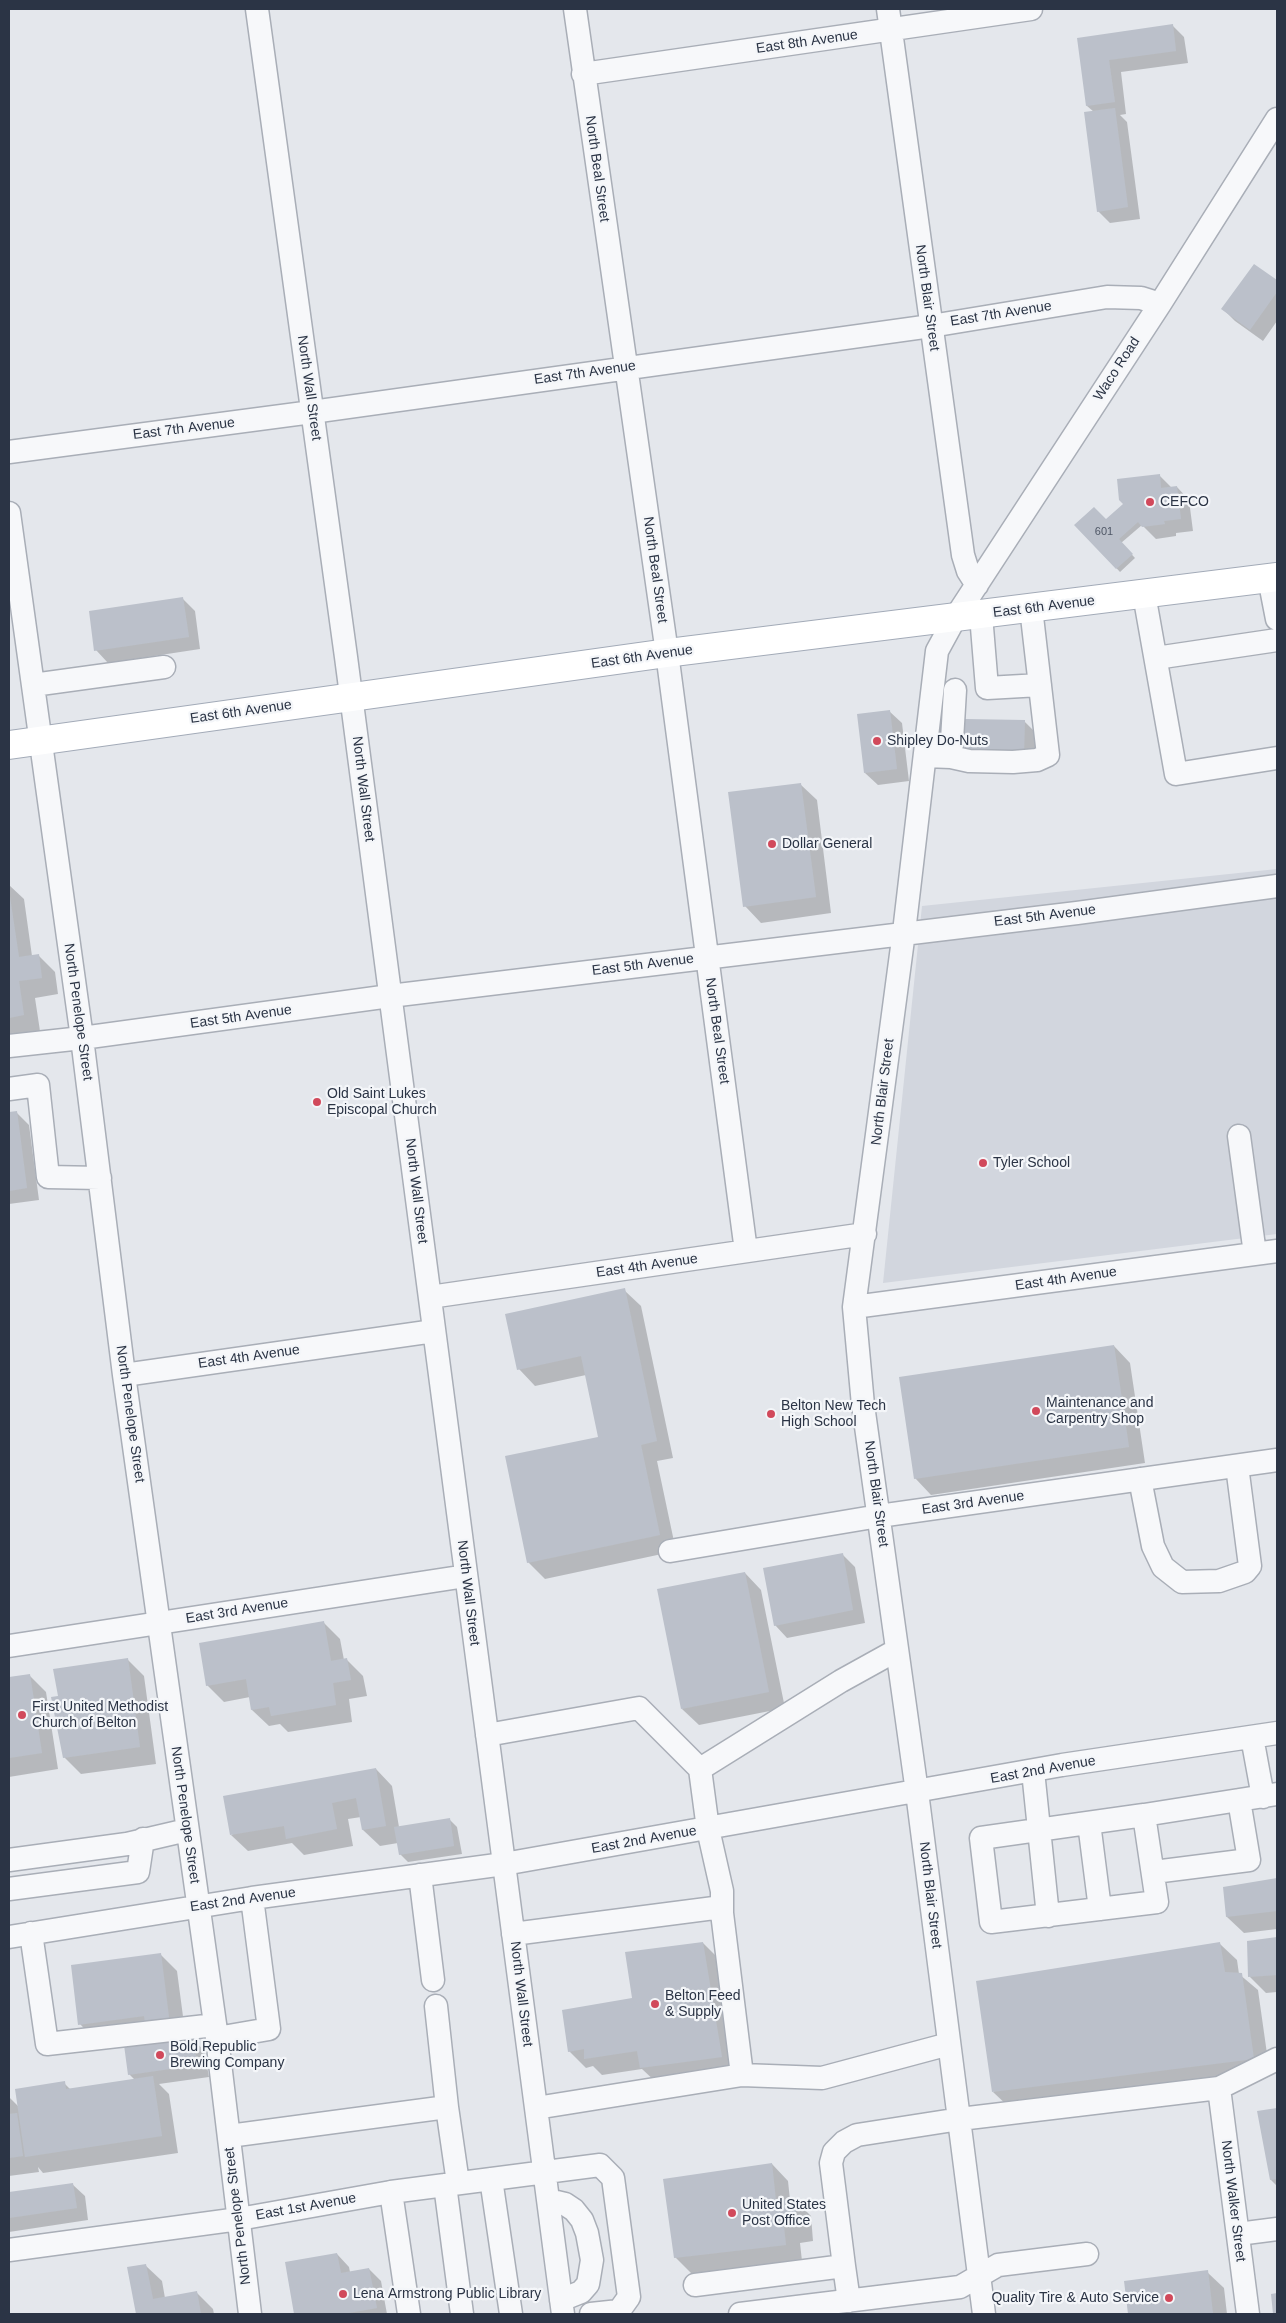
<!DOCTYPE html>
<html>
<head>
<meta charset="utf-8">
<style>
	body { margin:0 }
	#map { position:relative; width:1286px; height:2323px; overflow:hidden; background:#e4e7ec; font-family:Arial,sans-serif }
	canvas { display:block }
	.frame { position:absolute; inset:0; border:10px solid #2b3445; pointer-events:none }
</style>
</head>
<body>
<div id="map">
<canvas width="1286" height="2323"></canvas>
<div class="frame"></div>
</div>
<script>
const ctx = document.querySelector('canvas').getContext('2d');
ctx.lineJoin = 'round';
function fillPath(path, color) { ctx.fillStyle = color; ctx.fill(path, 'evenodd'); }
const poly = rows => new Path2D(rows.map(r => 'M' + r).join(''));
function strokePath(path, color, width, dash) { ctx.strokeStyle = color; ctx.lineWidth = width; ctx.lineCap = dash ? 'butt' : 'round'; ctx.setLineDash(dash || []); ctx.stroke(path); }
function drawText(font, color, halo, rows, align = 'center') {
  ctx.font = font + ' Arial,sans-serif'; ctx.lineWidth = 4.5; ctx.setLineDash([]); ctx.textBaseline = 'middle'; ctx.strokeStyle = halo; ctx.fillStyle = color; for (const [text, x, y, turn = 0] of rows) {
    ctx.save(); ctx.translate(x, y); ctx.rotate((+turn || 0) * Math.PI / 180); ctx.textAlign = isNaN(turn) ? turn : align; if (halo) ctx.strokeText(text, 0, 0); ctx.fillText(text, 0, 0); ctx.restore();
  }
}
fillPath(poly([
	[1277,869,1277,1234,883,1283,922,906]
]), '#d2d6de');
fillPath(poly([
	[1172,25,1184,37,1188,63,1121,72,1126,114,1120,115,1127,122,1140,219,1110,223,1098,211,1094,112,1087,106,1078,39],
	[1254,265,1277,282,1277,321,1263,341,1235,321,1223,309],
	[1159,475,1172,488,1177,487,1189,500,1193,531,1176,533,1176,536,1156,539,1142,525,1121,543,1135,558,1120,572,1076,525,1106,521],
	[182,598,195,611,200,649,108,663,96,650],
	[889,711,902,723,909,781,878,785,865,773],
	[1024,721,1036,733,1036,765,978,764],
	[800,784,817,800,831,913,761,923,745,906],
	[9,885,24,899,32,956,38,955,55,972,58,994,35,998,40,1031,9,1036],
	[17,1113,29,1125,39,1200,9,1204,9,1114],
	[624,1290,641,1306,673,1458,657,1461,676,1551,545,1579,528,1562,599,1438,586,1375,535,1386,519,1369],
	[1114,1346,1130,1363,1145,1463,931,1495,915,1478],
	[842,1554,855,1567,865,1623,787,1638,775,1625],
	[745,1573,761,1590,785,1708,699,1725,682,1709],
	[324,1623,340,1639,344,1660,347,1660,363,1676,367,1696,349,1699,352,1722,288,1732,280,1724,269,1726,252,1710,250,1697,224,1702,207,1685],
	[127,1659,144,1676,156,1764,81,1774,64,1757,60,1697],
	[29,1675,46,1692,58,1769,9,1777,9,1679],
	[376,1769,392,1786,399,1827,449,1819,457,1827,462,1854,408,1862,400,1854,398,1843,380,1846,363,1830,361,1817,348,1819,353,1846,304,1855,292,1843,248,1851,231,1835],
	[1277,1879,1277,1929,1244,1933,1227,1917,1224,1888],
	[1277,1939,1277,1992,1266,1993,1250,1977,1248,1942],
	[703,1943,720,1960,737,2074,658,2084,642,2069,602,2075,593,2066,586,2068,569,2051],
	[1220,1944,1237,1960,1239,1974,1258,1990,1270,2075,1010,2108,993,2092],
	[161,1955,177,1971,186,2039,191,2038,204,2050,209,2077,159,2084,169,2094,178,2153,43,2173,38,2167,39,2172,9,2176,9,2097,19,2107,64,2083,71,2090,135,2080,129,2074,125,2046,96,2041,80,2024],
	[1277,2109,1277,2186,1271,2180,1259,2112],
	[772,2164,788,2181,790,2200,794,2199,811,2216,813,2241,800,2243,802,2261,692,2274,675,2257],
	[72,2184,85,2196,88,2220,9,2232,9,2194],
	[337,2254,349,2267,350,2272,369,2269,381,2281,387,2314,296,2314,287,2263],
	[145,2265,162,2281,165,2298,196,2292,213,2309,214,2314,137,2314,129,2268],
	[1207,2272,1224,2288,1227,2314,1129,2314,1125,2282]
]), '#0003');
fillPath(poly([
	[1173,24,1176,51,1109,60,1115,102,1086,106,1077,38],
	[1115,108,1128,207,1097,212,1084,112],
	[1254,264,1277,280,1277,292,1250,330,1221,309],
	[1160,474,1161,488,1177,486,1181,519,1164,521,1165,524,1142,527,1138,522,1119,539,1133,554,1116,569,1074,525,1094,507,1106,519,1123,504,1119,500,1117,479],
	[183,597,189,637,94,651,89,611],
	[890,710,897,769,864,773,857,714],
	[965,719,1025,720,1024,753,965,752],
	[801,783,816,897,743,907,728,792],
	[10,897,19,957,39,954,42,978,19,981,24,1015,9,1018],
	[17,1111,27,1188,9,1191,9,1112],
	[625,1288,657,1441,641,1445,660,1535,527,1563,505,1456,598,1437,581,1356,517,1370,505,1314],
	[1114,1345,1129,1447,914,1479,899,1377],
	[843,1553,853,1610,774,1626,763,1568],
	[745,1572,769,1692,681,1709,657,1589],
	[324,1621,331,1661,347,1658,351,1680,333,1683,336,1705,271,1716,269,1707,251,1710,246,1679,206,1686,199,1643],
	[128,1658,140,1747,63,1758,51,1697,58,1696,53,1669],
	[30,1674,42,1753,9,1758,9,1677],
	[376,1768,386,1826,362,1830,356,1798,332,1803,337,1829,286,1839,284,1826,230,1835,223,1796],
	[450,1818,454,1846,399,1855,394,1827],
	[1277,1878,1277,1911,1226,1917,1223,1887],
	[1277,1937,1277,1975,1248,1977,1247,1941],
	[703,1942,722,2057,640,2068,637,2051,584,2059,584,2049,568,2052,562,2010,632,1998,625,1952],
	[1220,1942,1225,1972,1242,1973,1254,2059,992,2092,976,1981],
	[161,1953,170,2025,146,2028,144,2016,78,2025,71,1965],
	[192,2037,198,2065,128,2075,124,2045],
	[153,2076,162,2136,25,2157,15,2089,65,2081,66,2089],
	[1277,2108,1277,2179,1270,2180,1257,2111],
	[17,2113,23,2156,9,2158,9,2114],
	[772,2163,776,2201,795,2198,797,2225,784,2227,786,2245,674,2258,663,2179],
	[73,2183,77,2208,9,2218,9,2192],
	[337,2253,341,2273,369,2268,377,2308,343,2314,294,2314,285,2262],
	[146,2264,153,2299,197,2291,201,2314,136,2314,127,2267],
	[1208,2270,1213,2314,1128,2314,1124,2281],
	[1277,2293,1277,2314,1273,2314,1271,2294]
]), '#bbc0ca');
const minor = poly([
	[257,9,346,657,563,2314],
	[575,9,667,653,746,1251],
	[888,9,963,555,968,571,977,585],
	[583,74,1031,9],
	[9,452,312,412,931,326,1107,297,1141,298,1160,304],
	[9,513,82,1038,124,1375,217,2038,250,2314],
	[1269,578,1277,619],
	[1144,594,1176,774,1277,758],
	[981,615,987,688,1040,685],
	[1156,658,1277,640],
	[33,685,164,667],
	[925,756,951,757,969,761,1013,762,1037,760,1048,755,1031,608],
	[951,757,955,690],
	[9,1046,82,1038,390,996,1077,913,1277,886],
	[9,1089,38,1085,48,1177,100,1178],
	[1239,1136,1255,1254],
	[430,1297,865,1234],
	[854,1307,1277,1251],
	[124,1375,434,1331],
	[1140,1479,1153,1546,1163,1567,1182,1582,1219,1581,1245,1572,1250,1566,1237,1466],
	[670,1551,879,1516,1277,1460],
	[9,1646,466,1576],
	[487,1735,639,1708,700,1769],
	[1252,1737,1263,1797],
	[1033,1771,1048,1916],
	[1144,1815,1157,1902,991,1922,981,1838,1144,1815],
	[1144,1815,1239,1800],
	[1089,1823,1100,1909],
	[9,1860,127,1844,187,1830],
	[1154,1872,1249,1860,1239,1800,1277,1794],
	[420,1875,433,1980],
	[9,1889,138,1872,143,1839],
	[31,1933,47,2044,215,2025],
	[513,1934,722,1907],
	[9,1937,252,1898,504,1864,1062,1765,1277,1733],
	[436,2006,447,2107],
	[217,2038,269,2029,252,1898],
	[742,2075,822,2078,949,2044],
	[1219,2088,1248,2314],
	[536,2108,742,2075,722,1913,722,1891,708,1829,700,1769,841,1681,897,1650],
	[229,2136,447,2107,458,2183],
	[491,2179,511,2314],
	[445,2185,462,2314],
	[391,2192,409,2314],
	[548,2200,565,2204,574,2210,582,2220,587,2233,592,2260,588,2284,581,2292,561,2300],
	[1238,2234,1277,2229],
	[9,2250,239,2219,391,2192,600,2165,613,2178,629,2297,619,2311,591,2314],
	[844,2266,831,2163,834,2152,844,2142,857,2135,960,2119,1219,2088,1277,2059],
	[695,2285,844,2266,849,2301],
	[740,2314,960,2287,998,2265,1087,2254],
	[984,2314,917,1792,863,1405,854,1307,904,932,937,651,955,618,1160,304,1277,119]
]);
const major = poly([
	[9,745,667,653,1277,577]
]);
strokePath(minor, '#a9aeb7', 25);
strokePath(major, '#a3abb8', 30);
strokePath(minor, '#f7f8fa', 22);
strokePath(major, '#fff', 28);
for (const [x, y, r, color] of [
	[1150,502,5,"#d1495b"],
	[877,741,5,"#d1495b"],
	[772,844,5,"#d1495b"],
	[317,1102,5,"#d1495b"],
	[983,1163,5,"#d1495b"],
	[1036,1411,5,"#d1495b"],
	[771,1414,5,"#d1495b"],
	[22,1715,5,"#d1495b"],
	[655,2004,5,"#d1495b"],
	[160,2055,5,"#d1495b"],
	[732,2213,5,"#d1495b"],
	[343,2294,5,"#d1495b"],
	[1169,2298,5,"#d1495b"]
]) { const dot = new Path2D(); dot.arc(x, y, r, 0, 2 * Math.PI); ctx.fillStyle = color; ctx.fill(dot); strokePath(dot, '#f4f6f9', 2); }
drawText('11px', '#4f5766', null, [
	["601",1104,532]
]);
drawText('14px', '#2b3445', '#f4f6f9', [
	["East 8th Avenue",807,42,-8],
	["North Beal Street",597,169,82],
	["North Blair Street",927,298,82],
	["East 7th Avenue",1001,314,-9],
	["Waco Road",1117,369,-57],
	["East 7th Avenue",585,373,-8],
	["North Wall Street",309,388,82],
	["East 7th Avenue",184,429,-7],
	["North Beal Street",655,570,82],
	["East 6th Avenue",1044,607,-7],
	["East 6th Avenue",642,657,-8],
	["East 6th Avenue",241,712,-8],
	["North Wall Street",363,789,83],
	["East 5th Avenue",1045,916,-7],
	["East 5th Avenue",643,965,-7],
	["North Penelope Street",78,1012,82],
	["East 5th Avenue",241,1017,-8],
	["North Beal Street",717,1031,82],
	["North Blair Street",883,1092,-83],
	["North Wall Street",416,1191,83],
	["East 4th Avenue",647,1266,-8],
	["East 4th Avenue",1066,1279,-8],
	["East 4th Avenue",249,1357,-8],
	["North Penelope Street",130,1414,82],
	["North Blair Street",876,1494,82],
	["East 3rd Avenue",973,1503,-8],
	["North Wall Street",468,1593,83],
	["East 3rd Avenue",237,1611,-9],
	["East 2nd Avenue",1043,1770,-10],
	["North Penelope Street",185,1815,82],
	["East 2nd Avenue",644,1840,-10],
	["North Blair Street",930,1895,83],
	["East 2nd Avenue",243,1900,-8],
	["North Wall Street",521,1994,83],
	["North Walker Street",1233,2201,83],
	["East 1st Avenue",306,2207,-10],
	["North Penelope Street",238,2216,-97]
]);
drawText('14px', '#2b3445', '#f4f6f9', [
	["CEFCO",1160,502],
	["Shipley Do-Nuts",887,741],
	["Dollar General",782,844],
	["Old Saint Lukes",327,1094],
	["Episcopal Church",327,1110],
	["Tyler School",993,1163],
	["Maintenance and",1046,1403],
	["Carpentry Shop",1046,1419],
	["Belton New Tech",781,1406],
	["High School",781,1422],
	["First United Methodist",32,1707],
	["Church of Belton",32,1723],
	["Belton Feed",665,1996],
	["& Supply",665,2012],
	["Bold Republic",170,2047],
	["Brewing Company",170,2063],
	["United States",742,2205],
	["Post Office",742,2221],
	["Lena Armstrong Public Library",353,2294],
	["Quality Tire & Auto Service",1159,2298,"right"]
], 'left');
</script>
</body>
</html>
